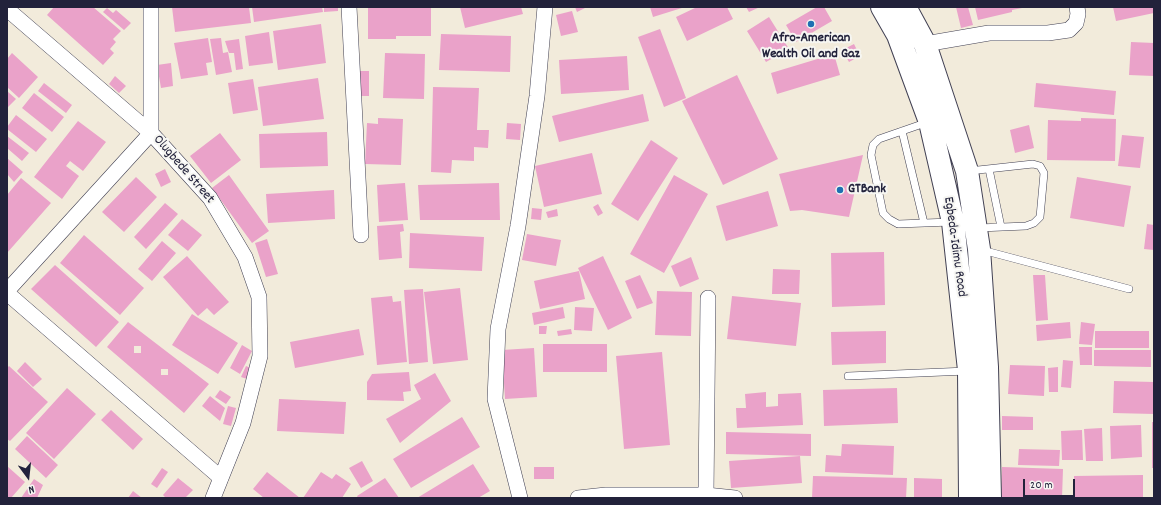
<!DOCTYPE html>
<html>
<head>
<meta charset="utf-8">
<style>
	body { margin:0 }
	#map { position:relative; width:1161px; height:505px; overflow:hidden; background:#f2ebdb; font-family:Dekko,sans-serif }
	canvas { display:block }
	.frame { position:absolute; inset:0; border:8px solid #22223b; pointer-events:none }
	.north { position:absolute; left:8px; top:457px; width:40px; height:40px; -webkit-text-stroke:3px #f6f6f2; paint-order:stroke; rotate:165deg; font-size:11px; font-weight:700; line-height:16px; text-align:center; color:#22223b }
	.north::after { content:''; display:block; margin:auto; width:14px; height:18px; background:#22223b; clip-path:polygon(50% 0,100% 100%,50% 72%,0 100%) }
	.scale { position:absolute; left:1023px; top:479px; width:52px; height:18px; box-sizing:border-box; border:2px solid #22223b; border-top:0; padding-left:5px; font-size:12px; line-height:14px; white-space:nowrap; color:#22223b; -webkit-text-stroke:3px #f6f6f2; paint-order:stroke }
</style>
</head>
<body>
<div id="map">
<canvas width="1161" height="505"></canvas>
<div class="frame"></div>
<div class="north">N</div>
<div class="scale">20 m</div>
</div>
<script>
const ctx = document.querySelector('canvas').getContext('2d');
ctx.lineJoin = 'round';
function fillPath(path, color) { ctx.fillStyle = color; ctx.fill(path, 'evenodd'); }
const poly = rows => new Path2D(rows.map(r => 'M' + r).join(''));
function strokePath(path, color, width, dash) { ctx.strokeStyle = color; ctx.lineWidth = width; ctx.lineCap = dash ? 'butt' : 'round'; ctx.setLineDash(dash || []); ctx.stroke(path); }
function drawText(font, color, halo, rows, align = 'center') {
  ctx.font = font + ' Dekko,sans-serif'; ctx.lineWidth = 4; ctx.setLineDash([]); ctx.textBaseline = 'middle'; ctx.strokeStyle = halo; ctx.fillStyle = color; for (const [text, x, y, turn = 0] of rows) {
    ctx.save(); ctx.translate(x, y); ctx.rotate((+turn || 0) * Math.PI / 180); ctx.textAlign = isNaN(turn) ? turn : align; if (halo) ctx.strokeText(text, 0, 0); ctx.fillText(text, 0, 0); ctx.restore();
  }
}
fillPath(poly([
	[54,7,93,7,121,31,113,39,116,42,110,49,114,53,103,65,47,15],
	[172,7,249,7,251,23,175,32],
	[252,7,322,7,323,12,254,22],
	[324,7,338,7,338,11,324,12],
	[368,7,431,7,431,36,396,36,396,39,368,39],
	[460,7,521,7,523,14,465,28],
	[575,7,587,7,577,12],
	[650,7,685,7,653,17],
	[697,7,727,7,733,19,687,41,676,17],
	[746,7,760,7,749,12],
	[817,7,824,7,832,21,796,42,786,25],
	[956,7,968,7,973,25,961,28],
	[975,7,1022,7,1022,8,1012,10,1012,12,978,20],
	[1113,7,1154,7,1154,13,1116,21],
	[107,8,113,13,116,10,131,23,124,30,103,12],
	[572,11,578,32,561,36,556,15],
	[769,17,789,49,766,62,747,31],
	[321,24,326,63,278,70,273,31],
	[660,29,686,98,664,107,638,37],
	[269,32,273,63,249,66,245,36],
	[441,34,511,36,510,72,439,70],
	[208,38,212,62,206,63,208,75,181,79,174,43],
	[221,38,223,53,228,52,232,72,216,75,210,39],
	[239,39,243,69,236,70,234,53,229,53,225,41],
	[1131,42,1154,43,1154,76,1129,75],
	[854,44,860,56,849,62,842,50],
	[12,53,38,77,19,98,7,87,7,59],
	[385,53,425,54,424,99,383,98],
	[834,54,840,75,777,94,771,73],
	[627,56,629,90,561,94,559,60],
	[171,63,173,86,161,88,157,65],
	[359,71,369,71,369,96,359,96],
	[737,75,778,159,723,185,682,101],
	[115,76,126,86,119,93,109,84],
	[318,78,324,119,263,126,258,87],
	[253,79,258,110,233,114,228,83],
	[44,83,72,105,66,113,38,91],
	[1036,83,1116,91,1114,115,1034,107],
	[433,87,479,88,477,130,489,130,488,148,474,147,474,161,452,160,451,173,431,172],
	[7,91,16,99,7,108],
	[34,93,64,117,52,132,22,108],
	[643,94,649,121,559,142,552,116],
	[16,115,47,139,36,152,7,129,7,127],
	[378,118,403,119,401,165,365,164,367,123,378,124],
	[1081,118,1116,119,1115,161,1047,160,1048,120,1081,121],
	[78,121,106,142,83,171,70,161,66,166,79,176,62,199,34,177],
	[507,123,521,124,520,140,506,139],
	[1029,125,1034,148,1015,153,1010,130],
	[327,132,328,166,260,168,259,134],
	[220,133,241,160,211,183,190,156],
	[1122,135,1144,137,1140,168,1118,166],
	[7,136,29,153,22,161,7,148],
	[651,140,678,158,638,221,611,204],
	[592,153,602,194,544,207,535,166],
	[863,155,849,217,802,210,790,211,779,174],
	[7,158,23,172,14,182,7,174],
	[165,169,171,182,161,187,155,174],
	[229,175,269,231,252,243,212,188],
	[674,175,708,194,664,273,630,254],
	[136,177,157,197,124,232,102,212],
	[1077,177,1131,186,1124,227,1070,218],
	[21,178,51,203,7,253,7,195],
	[405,183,408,220,379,222,377,185],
	[499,183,500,220,420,220,418,185],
	[334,190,335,219,268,223,266,194],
	[768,191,778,226,726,241,716,206],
	[165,203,178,214,146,249,134,237],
	[598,204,603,213,598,216,593,207],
	[532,208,542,209,541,220,531,219],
	[557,209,558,216,548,218,546,212],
	[182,219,202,235,188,251,168,235],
	[403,224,404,231,400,232,402,258,379,260,377,226],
	[1147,224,1154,225,1154,250,1144,249],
	[410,233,484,237,482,271,409,268],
	[527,234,561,240,556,266,522,260],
	[84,235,144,288,120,315,60,263],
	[267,239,278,274,266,277,255,243],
	[162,241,176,253,152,281,138,269],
	[884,252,885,305,832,307,831,253],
	[187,256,229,302,214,315,207,308,198,316,163,277],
	[603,256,632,318,608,330,578,268],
	[691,257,699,279,680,287,671,266],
	[55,265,119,322,96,347,31,289],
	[773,269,800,270,799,294,772,294],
	[579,271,585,299,540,309,534,281],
	[640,275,653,303,637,309,625,281],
	[1033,275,1045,275,1048,320,1036,321],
	[460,288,468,360,433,364,424,292],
	[423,289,428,362,409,364,404,290],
	[657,291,692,292,691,336,655,335],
	[392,296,393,302,401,301,407,362,377,365,371,298],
	[732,296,801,303,796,346,727,339],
	[563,307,565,318,534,325,532,313],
	[575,307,594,308,592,331,574,330],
	[192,314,238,343,218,374,172,345],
	[128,322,209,384,184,413,107,347],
	[134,346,141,346,141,353,134,353],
	[161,369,168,369,168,375,161,375],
	[1070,322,1071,338,1037,341,1036,325],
	[1081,322,1095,324,1092,345,1079,344],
	[539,326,547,326,546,334,539,334],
	[359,329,364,355,295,368,290,342],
	[571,329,572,334,558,336,557,331],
	[886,331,886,363,832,365,831,332],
	[1095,331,1149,331,1149,348,1095,348],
	[543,344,607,344,607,372,543,372],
	[242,345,252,351,240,374,230,368],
	[1079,347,1092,347,1092,365,1080,365],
	[534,348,537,397,505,399,502,350],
	[1094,350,1151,350,1151,367,1094,366],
	[662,352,670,445,624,449,616,356],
	[1063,360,1073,361,1071,388,1061,387],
	[25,362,42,379,33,387,17,371],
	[1010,365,1045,366,1044,396,1008,394],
	[9,366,48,402,10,441,7,439,7,368],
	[246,366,251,368,247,379,241,377],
	[1058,367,1058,392,1049,392,1048,368],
	[409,372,411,391,403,392,404,401,367,400,367,382,372,374],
	[435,373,451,401,400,443,386,419,421,399,414,385],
	[1114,381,1154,382,1154,414,1113,413],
	[67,388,96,414,54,459,26,433],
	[897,388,898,423,824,426,823,390],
	[220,390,231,397,226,404,215,397],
	[766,392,766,407,778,406,778,394,801,393,803,425,737,428,736,408,746,408,745,394],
	[210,396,225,408,220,421,202,406],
	[279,399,346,402,344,434,277,431],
	[228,406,236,408,231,426,223,424],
	[111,410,143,439,133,450,101,420],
	[1002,416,1033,417,1033,430,1002,430],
	[462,417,480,447,411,488,393,459],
	[1152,422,1154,422,1154,468,1152,468],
	[1141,425,1142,457,1111,459,1110,426],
	[1102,428,1103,461,1086,461,1084,429],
	[1082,430,1083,460,1062,460,1061,431],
	[726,432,811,434,811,456,726,454],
	[27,436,58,465,46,478,15,449],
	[842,444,894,446,893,475,825,472,826,455,841,456],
	[1019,449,1060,450,1059,466,1018,465],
	[800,456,802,483,731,488,729,461],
	[362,461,373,481,361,488,349,468],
	[473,464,490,491,478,498,417,498],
	[7,466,25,482,11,498,7,498],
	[534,467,554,467,554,479,534,479],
	[1002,467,1063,469,1062,498,1001,498],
	[162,468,168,472,157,488,151,484],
	[267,472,300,498,264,498,253,489],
	[321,472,332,479,336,474,351,484,342,498,303,498],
	[1143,475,1143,498,1074,498,1074,476],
	[813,476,907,478,906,498,812,498],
	[178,478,193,490,185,498,166,498,163,495],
	[385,478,399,498,358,498,357,496],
	[914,478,942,479,942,498,914,498],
	[34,479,43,485,37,498,21,498],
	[133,491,142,498,128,498]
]), '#eaa2c9');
const lane = poly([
	[928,122,879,139,873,145,871,155,883,213,889,219,898,224,951,222],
	[902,131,924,223],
	[989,169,1001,227],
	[969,171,1033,164,1040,166,1044,173,1040,217,1034,223,1026,226,979,228],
	[982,250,1129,289],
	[848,376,967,371]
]);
const street = poly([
	[349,7,361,235],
	[7,9,151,133,210,198,245,257,259,297,260,356,243,423,213,498],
	[925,44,989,33,1048,33,1069,30,1076,23,1078,14,1077,7],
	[7,291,151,133,151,7],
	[7,293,221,478],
	[706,495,708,298],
	[520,498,495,399,498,329,518,226,537,96,545,7],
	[578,498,606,495,706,495,735,498]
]);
const primary = poly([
	[882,7,898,35,930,122,953,222,969,370,970,498],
	[905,7,925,44,967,171,979,249,987,367,990,498]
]);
strokePath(lane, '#414053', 8);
strokePath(street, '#414053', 16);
strokePath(primary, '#414053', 24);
strokePath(lane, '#fff', 7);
strokePath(street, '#fff', 15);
strokePath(primary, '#fff', 22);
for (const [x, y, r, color] of [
	[811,24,4,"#1f6fb2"],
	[840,190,4,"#1f6fb2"]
]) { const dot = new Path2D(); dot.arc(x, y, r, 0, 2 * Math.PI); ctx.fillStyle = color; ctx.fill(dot); strokePath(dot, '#f6f6f2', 1.5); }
drawText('bold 14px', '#22223b', '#f6f6f2', [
	["Afro-American",811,39],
	["Wealth Oil and Gaz",811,55],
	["GTBank",848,190,"left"]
]);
drawText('14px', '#22223b', '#f6f6f2', [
	["Olugbede Street",183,170,49],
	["Egbeda-Idimu Road",954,247,82]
]);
</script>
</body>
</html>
